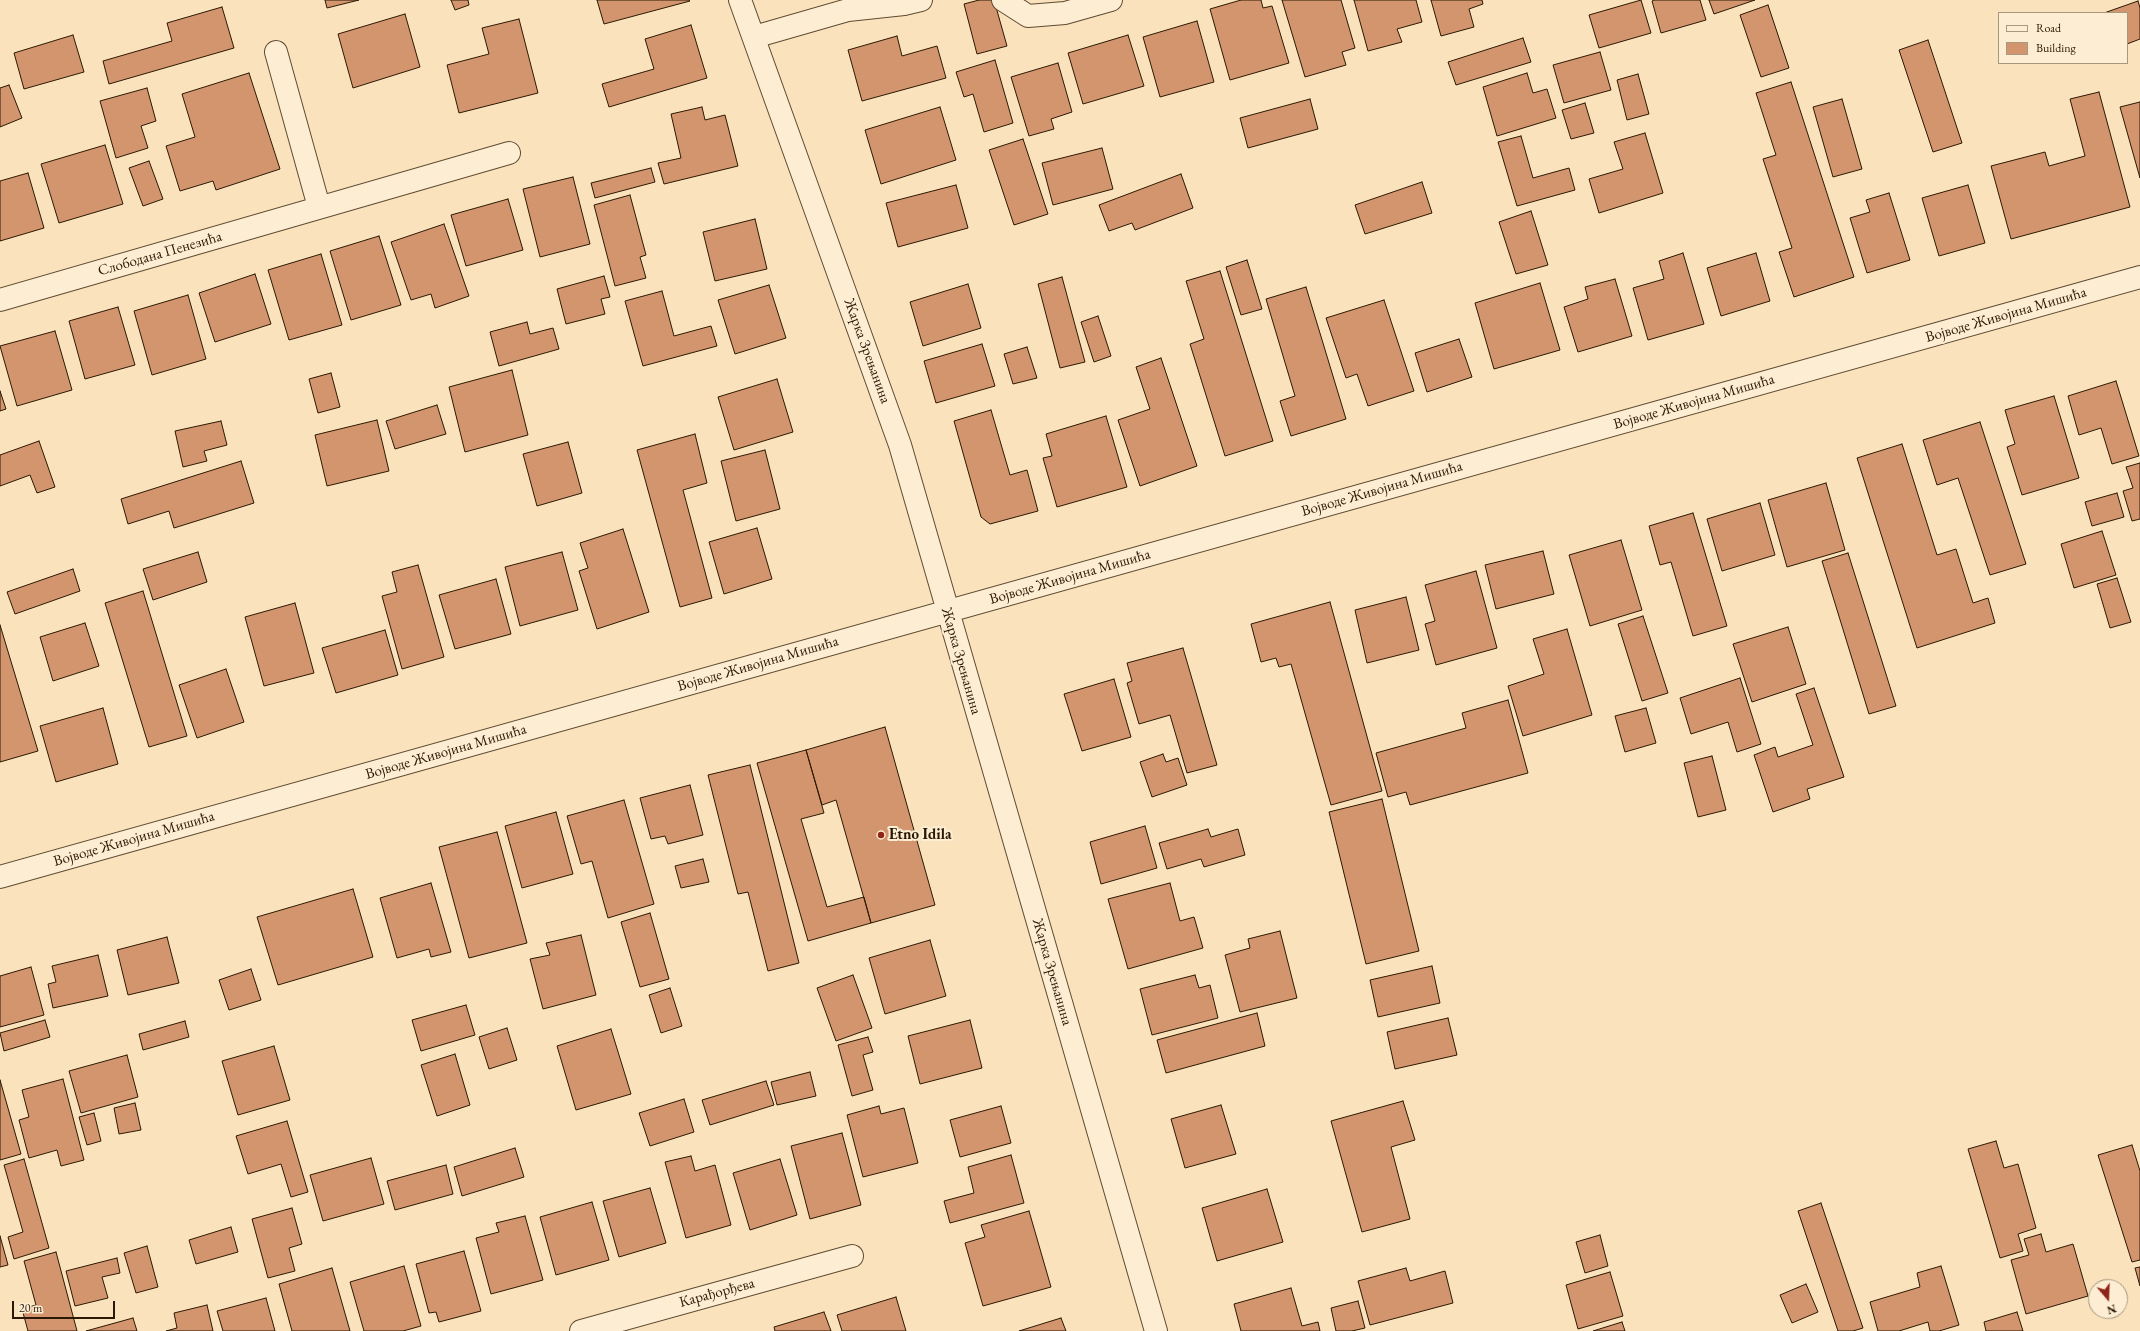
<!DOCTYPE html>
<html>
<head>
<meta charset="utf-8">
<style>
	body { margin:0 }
	#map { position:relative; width:2140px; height:1331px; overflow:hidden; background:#fae3bc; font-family:"EB Garamond",serif }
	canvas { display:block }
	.legend { position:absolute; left:1998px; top:12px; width:130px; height:52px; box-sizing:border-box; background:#fcedd3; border:1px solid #a89880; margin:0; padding:5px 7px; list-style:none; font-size:12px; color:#2b1804 }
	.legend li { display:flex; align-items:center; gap:8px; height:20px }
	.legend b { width:20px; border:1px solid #a89880 }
	.north { position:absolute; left:2088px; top:1279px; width:40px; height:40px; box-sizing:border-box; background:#fcedd3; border:1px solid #a89880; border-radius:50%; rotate:161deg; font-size:11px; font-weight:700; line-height:16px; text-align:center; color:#2b1804 }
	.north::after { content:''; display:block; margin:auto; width:14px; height:18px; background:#8f2418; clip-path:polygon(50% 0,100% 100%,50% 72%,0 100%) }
	.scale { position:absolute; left:12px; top:1301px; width:103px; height:18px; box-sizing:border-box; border:2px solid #2b1804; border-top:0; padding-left:5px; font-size:12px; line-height:14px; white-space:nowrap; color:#2b1804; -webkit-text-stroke:3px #fcedd3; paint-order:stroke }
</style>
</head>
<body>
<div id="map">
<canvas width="2140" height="1331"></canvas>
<ul class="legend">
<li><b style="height:5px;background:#fcedd3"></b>Road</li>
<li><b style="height:11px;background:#d3956d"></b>Building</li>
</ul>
<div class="north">N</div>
<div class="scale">20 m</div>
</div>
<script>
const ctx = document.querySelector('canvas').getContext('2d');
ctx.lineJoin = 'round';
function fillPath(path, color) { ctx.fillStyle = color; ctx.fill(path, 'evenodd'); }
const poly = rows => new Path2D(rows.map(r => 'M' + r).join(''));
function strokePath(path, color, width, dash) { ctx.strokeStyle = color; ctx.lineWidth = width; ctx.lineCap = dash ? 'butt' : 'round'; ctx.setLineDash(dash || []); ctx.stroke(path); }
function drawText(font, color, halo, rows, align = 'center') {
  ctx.font = font + ' "EB Garamond",serif'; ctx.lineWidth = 4; ctx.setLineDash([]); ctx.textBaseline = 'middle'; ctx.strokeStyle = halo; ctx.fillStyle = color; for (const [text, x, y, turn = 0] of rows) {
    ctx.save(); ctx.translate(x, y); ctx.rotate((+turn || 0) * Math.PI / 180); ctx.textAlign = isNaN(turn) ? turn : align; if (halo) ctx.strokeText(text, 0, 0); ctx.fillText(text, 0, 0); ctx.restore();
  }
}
const building = poly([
	[325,0,359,0,327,8,325,0],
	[451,0,468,0,469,5,455,10,451,0],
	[597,0,689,0,690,1,604,24,597,0],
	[979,0,994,0,1007,46,977,54,964,4,979,0],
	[1241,0,1261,0,1263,8,1272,6,1289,63,1230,80,1210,9,1241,0],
	[1282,0,1341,0,1355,48,1342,52,1346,65,1305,77,1282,0],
	[1354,0,1416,0,1422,22,1397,29,1402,42,1368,51,1354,0],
	[1431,0,1482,0,1483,4,1469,9,1474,27,1441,36,1431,0],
	[1641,0,1651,33,1599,48,1589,15,1641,0],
	[1654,0,1700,0,1706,20,1661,33,1652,1,1654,0],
	[1709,0,1755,0,1714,14,1709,0],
	[2138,1,2140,8,2140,39,2127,44,2127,13,2104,13,2138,1],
	[1768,5,1789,68,1761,77,1740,15,1768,5],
	[222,7,234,48,109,84,103,61,172,41,167,23,222,7],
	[405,14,420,67,353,88,338,34,405,14],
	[519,19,538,93,459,113,447,65,489,54,482,28,519,19],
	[1197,21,1214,82,1160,97,1143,37,1197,21],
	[691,25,707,78,609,107,602,84,654,69,645,39,691,25],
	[73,35,84,72,24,89,14,53,73,35],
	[1128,35,1144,86,1083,104,1068,53,1128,35],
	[897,36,902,56,937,46,946,78,862,101,848,50,897,36],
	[1523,38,1531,62,1456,85,1448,62,1523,38],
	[1928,40,1962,143,1933,152,1899,50,1928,40],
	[1600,52,1611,90,1564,103,1553,65,1600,52],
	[995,60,1013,123,984,132,973,94,964,97,956,72,995,60],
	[1058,63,1072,112,1051,119,1054,129,1029,136,1011,77,1058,63],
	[249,73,280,169,216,190,213,181,180,191,166,146,195,137,182,94,249,73],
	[1527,73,1533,93,1547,89,1556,118,1497,136,1483,87,1527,73],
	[1638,74,1649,114,1627,120,1617,80,1638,74],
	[1791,82,1854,277,1794,297,1779,252,1792,248,1763,159,1776,155,1756,93,1791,82],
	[9,85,22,118,0,127,0,88,9,85],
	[147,88,156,121,141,126,148,148,116,158,100,101,147,88],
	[2099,92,2130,207,2011,239,1991,166,2045,152,2049,166,2085,156,2070,99,2099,92],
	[1310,99,1318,129,1248,148,1240,118,1310,99],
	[1842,99,1862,169,1833,177,1813,107,1842,99],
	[2140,102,2140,178,2120,107,2140,102],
	[1585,103,1594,133,1571,139,1562,110,1585,103],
	[702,107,705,120,725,115,738,166,664,184,658,163,681,158,671,114,702,107],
	[940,107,956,160,881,184,865,130,940,107],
	[1645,133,1663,193,1599,213,1589,179,1623,169,1614,142,1645,133],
	[1521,136,1533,178,1569,168,1575,190,1517,206,1498,142,1521,136],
	[1023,139,1048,214,1014,225,989,150,1023,139],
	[105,145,123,204,59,223,41,164,105,145],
	[1102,148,1113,189,1053,205,1042,163,1102,148],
	[149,161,163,199,143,206,129,168,149,161],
	[651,168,655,182,595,198,591,183,651,168],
	[28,173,44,228,0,241,0,181,28,173],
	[1181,174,1193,208,1135,230,1132,223,1109,231,1099,205,1181,174],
	[573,177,590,244,540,257,523,189,573,177],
	[1422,182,1432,213,1365,234,1355,205,1422,182],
	[956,185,968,228,898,247,886,203,956,185],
	[1968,185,1985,243,1939,256,1922,198,1968,185],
	[1889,193,1910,260,1867,273,1850,218,1870,212,1866,200,1889,193],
	[630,195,646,255,640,257,646,278,615,286,594,205,630,195],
	[508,199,523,250,466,266,451,215,508,199],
	[1531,211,1548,265,1516,274,1499,222,1531,211],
	[755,219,767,269,715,281,703,232,755,219],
	[444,224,469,296,435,308,431,294,411,300,391,242,444,224],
	[379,236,401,305,351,320,330,251,379,236],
	[1683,253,1704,324,1648,340,1633,288,1664,279,1659,261,1683,253],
	[1756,253,1770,301,1721,316,1707,268,1756,253],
	[321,254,342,325,289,340,268,270,321,254],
	[1247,260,1262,309,1241,315,1226,267,1247,260],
	[1220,271,1273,441,1225,456,1190,344,1204,339,1186,281,1220,271],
	[255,274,271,324,215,342,199,293,255,274],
	[604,276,610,297,601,299,605,314,566,324,557,289,604,276],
	[1062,277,1085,362,1060,368,1038,284,1062,277],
	[1615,279,1632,336,1578,352,1564,307,1588,299,1585,287,1615,279],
	[1540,283,1560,350,1494,369,1475,303,1540,283],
	[968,284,981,328,923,346,910,302,968,284],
	[769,285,786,338,735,354,718,300,769,285],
	[1306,287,1346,419,1291,436,1280,401,1295,396,1266,299,1306,287],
	[662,291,674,336,711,326,717,346,643,366,625,301,662,291],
	[188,295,206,359,152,375,134,311,188,295],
	[1384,300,1414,391,1368,406,1357,374,1346,378,1326,318,1384,300],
	[118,307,135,365,85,379,69,321,118,307],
	[1098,316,1111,356,1094,362,1081,322,1098,316],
	[527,322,530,334,553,328,559,349,499,366,490,332,527,322],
	[55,331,72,390,17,406,0,346,55,331],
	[1459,339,1472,377,1427,392,1415,353,1459,339],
	[982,344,995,386,936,403,924,361,982,344],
	[1027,347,1037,378,1013,384,1004,354,1027,347],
	[1161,358,1197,466,1140,486,1118,420,1150,409,1136,367,1161,358],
	[512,370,528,435,465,452,449,387,512,370],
	[331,373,340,407,318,413,309,379,331,373],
	[777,379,793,432,734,450,718,397,777,379],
	[2116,381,2139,456,2112,464,2101,428,2079,435,2068,396,2116,381],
	[0,391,6,409,0,411,0,391],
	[2054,396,2079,478,2022,495,2007,447,2015,444,2005,410,2054,396],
	[437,405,446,434,395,449,386,421,437,405],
	[991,410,1010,475,1027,470,1038,511,990,524,981,517,954,421,991,410],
	[1106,416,1127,487,1057,507,1043,458,1052,456,1046,434,1106,416],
	[377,420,389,471,327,486,315,435,377,420],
	[221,421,227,445,204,451,207,461,183,467,175,431,221,421],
	[1980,422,2026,564,1990,575,1958,478,1937,485,1923,440,1980,422],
	[695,434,707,483,683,490,712,598,680,607,637,450,695,434],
	[39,441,55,487,37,493,30,475,0,486,0,455,39,441],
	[568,442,582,493,537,506,523,454,568,442],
	[1902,444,1937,555,1956,549,1973,603,1988,598,1995,623,1917,648,1857,458,1902,444],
	[765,450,780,509,736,521,721,461,765,450],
	[241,461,254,503,174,528,169,511,128,524,121,499,241,461],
	[2140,463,2140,519,2132,521,2123,491,2133,488,2126,467,2140,463],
	[1826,483,1845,550,1787,567,1768,500,1826,483],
	[2117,493,2124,517,2092,526,2085,502,2117,493],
	[1760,503,1775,555,1722,571,1707,519,1760,503],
	[1693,513,1727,626,1693,636,1671,562,1660,565,1649,526,1693,513],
	[757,528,772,579,724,594,709,542,757,528],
	[623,529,649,612,597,629,579,571,588,568,580,543,623,529],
	[2102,531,2116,575,2074,588,2061,544,2102,531],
	[1621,540,1642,610,1590,626,1569,555,1621,540],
	[1543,551,1554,594,1496,609,1485,565,1543,551],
	[198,552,207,582,153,600,143,569,198,552],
	[562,552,578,610,520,626,505,567,562,552],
	[1848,553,1896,706,1869,714,1822,561,1848,553],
	[418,565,444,657,402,669,382,596,397,592,392,572,418,565],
	[73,569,80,591,15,614,7,592,73,569],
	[1476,571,1497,648,1436,665,1425,624,1435,621,1425,585,1476,571],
	[2117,578,2131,622,2110,628,2097,584,2117,578],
	[496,579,511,634,455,649,439,595,496,579],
	[143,591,187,736,149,747,105,603,143,591],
	[1406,597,1419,650,1367,663,1355,610,1406,597],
	[1330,602,1382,791,1331,805,1291,664,1279,667,1276,658,1261,662,1251,624,1330,602],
	[295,603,314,673,264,686,245,617,295,603],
	[1643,616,1668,693,1642,701,1618,624,1643,616],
	[85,623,99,666,53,681,40,637,85,623],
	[0,625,38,751,0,762,0,625],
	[1788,627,1806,684,1752,702,1733,644,1788,627],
	[1567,629,1592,715,1523,736,1508,686,1544,674,1533,639,1567,629],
	[385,630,398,675,336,693,322,648,385,630],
	[1183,648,1217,765,1187,773,1170,715,1139,724,1127,683,1132,681,1127,663,1183,648],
	[226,669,244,722,197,738,179,685,226,669],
	[1740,678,1761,744,1737,752,1728,722,1691,734,1680,698,1740,678],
	[1114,679,1131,737,1082,751,1064,694,1114,679],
	[1814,688,1844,777,1807,789,1810,799,1773,812,1754,755,1775,747,1778,757,1813,745,1796,694,1814,688],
	[1508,700,1528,773,1410,805,1406,792,1388,797,1376,753,1466,728,1462,713,1508,700],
	[103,708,118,764,56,782,40,726,103,708],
	[1646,708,1656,743,1625,752,1615,716,1646,708],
	[885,727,935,905,871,923,836,800,822,805,806,750,885,727],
	[806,750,824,813,801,819,827,907,864,897,871,923,808,941,757,763,806,750],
	[1163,754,1166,762,1178,758,1187,785,1152,797,1140,762,1163,754],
	[1712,756,1726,810,1698,817,1684,763,1712,756],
	[750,765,799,963,768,971,748,892,738,894,708,775,750,765],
	[690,785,703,835,668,844,665,836,651,839,640,798,690,785],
	[1382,799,1419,951,1366,964,1329,812,1382,799],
	[624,800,654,904,608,918,592,861,581,864,567,816,624,800],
	[556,812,573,874,522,888,505,826,556,812],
	[1145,826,1157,868,1101,884,1090,842,1145,826],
	[1208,829,1211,837,1238,829,1245,855,1204,867,1201,859,1167,869,1159,843,1208,829],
	[497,832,527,943,469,958,439,847,497,832],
	[703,859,709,882,681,888,675,866,703,859],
	[431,883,451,952,431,957,429,949,397,958,380,898,431,883],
	[1170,883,1180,921,1194,917,1203,948,1128,969,1108,899,1170,883],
	[353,889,373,957,278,985,257,917,353,889],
	[650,913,669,979,640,987,621,922,650,913],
	[1280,931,1297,998,1240,1012,1225,955,1250,948,1248,939,1280,931],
	[581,935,596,995,543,1009,530,959,550,955,546,943,581,935],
	[167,937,179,983,128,995,117,950,167,937],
	[930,940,946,996,885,1014,869,958,930,940],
	[98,955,108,996,53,1008,48,984,56,982,52,966,98,955],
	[1432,966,1440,1003,1378,1017,1370,980,1432,966],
	[31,967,44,1015,0,1027,0,976,31,967],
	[251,969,261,1000,229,1010,219,980,251,969],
	[853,975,872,1028,836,1041,817,988,853,975],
	[1195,975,1199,988,1210,985,1218,1018,1152,1035,1140,989,1195,975],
	[670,988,682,1026,661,1033,649,995,670,988],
	[466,1005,475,1035,421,1051,412,1020,466,1005],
	[1257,1013,1265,1046,1166,1073,1157,1040,1257,1013],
	[1448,1018,1457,1055,1395,1069,1387,1032,1448,1018],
	[45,1020,50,1037,4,1051,0,1033,45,1020],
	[970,1020,982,1068,920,1084,908,1036,970,1020],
	[185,1021,189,1037,143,1050,139,1034,185,1021],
	[507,1028,517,1060,489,1069,479,1037,507,1028],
	[611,1029,631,1094,576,1110,557,1046,611,1029],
	[868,1037,873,1052,863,1055,873,1090,852,1096,838,1045,868,1037],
	[274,1046,290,1100,238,1115,222,1061,274,1046],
	[455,1054,470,1105,437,1116,421,1065,455,1054],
	[127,1055,138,1097,81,1113,69,1071,127,1055],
	[810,1072,816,1096,777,1105,771,1082,810,1072],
	[63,1079,84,1160,61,1166,57,1150,29,1158,19,1120,29,1117,22,1090,63,1079],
	[0,1080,21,1154,0,1160,0,1080],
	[766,1081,774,1105,710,1125,702,1100,766,1081],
	[684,1099,694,1132,650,1146,639,1113,684,1099],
	[1403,1101,1415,1140,1391,1147,1410,1219,1362,1232,1331,1121,1403,1101],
	[135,1103,141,1130,119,1134,114,1108,135,1103],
	[1221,1105,1236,1154,1185,1168,1171,1119,1221,1105],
	[879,1106,881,1114,904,1108,918,1163,863,1177,847,1115,879,1106],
	[1001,1106,1011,1143,960,1157,950,1120,1001,1106],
	[94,1113,101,1141,87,1145,79,1117,94,1113],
	[287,1121,308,1192,291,1197,281,1164,248,1174,236,1136,287,1121],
	[842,1133,861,1205,810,1219,791,1146,842,1133],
	[1996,1141,2004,1168,2018,1164,2036,1228,2018,1234,2023,1251,2000,1258,1968,1149,1996,1141],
	[2132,1145,2140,1171,2140,1260,2132,1262,2098,1155,2132,1145],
	[515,1148,524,1177,462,1196,454,1167,515,1148],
	[1011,1155,1024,1203,950,1223,944,1201,974,1193,968,1167,1011,1155],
	[691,1156,695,1171,715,1165,731,1225,686,1238,665,1162,691,1156],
	[371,1158,384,1204,323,1221,310,1175,371,1158],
	[24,1159,49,1248,14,1259,8,1237,23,1232,4,1165,24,1159],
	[780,1159,797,1215,750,1230,733,1173,780,1159],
	[446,1165,453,1194,395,1210,387,1181,446,1165],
	[650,1188,666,1243,619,1257,603,1201,650,1188],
	[1267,1189,1283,1242,1217,1261,1202,1208,1267,1189],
	[592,1202,609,1260,556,1275,540,1217,592,1202],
	[1821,1203,1863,1328,1853,1331,1838,1331,1798,1211,1821,1203],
	[292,1208,302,1244,289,1248,295,1271,268,1278,252,1219,292,1208],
	[1029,1211,1051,1287,983,1306,965,1243,985,1237,981,1225,1029,1211],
	[525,1216,543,1280,491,1294,476,1238,499,1232,496,1223,525,1216],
	[231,1227,238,1252,196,1264,189,1240,231,1227],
	[2041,1234,2046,1252,2073,1244,2088,1296,2026,1314,2011,1260,2029,1255,2024,1239,2041,1234],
	[1600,1235,1608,1266,1585,1273,1576,1242,1600,1235],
	[0,1236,8,1265,0,1267,0,1236],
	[147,1246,158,1287,136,1293,124,1253,147,1246],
	[464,1251,481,1311,439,1322,436,1312,429,1313,416,1264,464,1251],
	[56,1252,77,1331,28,1331,22,1309,36,1305,24,1261,56,1252],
	[117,1258,120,1273,102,1277,108,1298,75,1306,66,1271,117,1258],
	[404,1266,421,1326,403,1331,364,1331,350,1282,404,1266],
	[1941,1266,1959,1325,1939,1331,1930,1331,1928,1322,1899,1331,1878,1331,1870,1302,1920,1287,1917,1273,1941,1266],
	[2140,1267,2140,1286,2135,1268,2140,1267],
	[332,1268,350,1331,292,1331,279,1284,332,1268],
	[1406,1268,1410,1281,1445,1271,1453,1303,1370,1325,1358,1281,1406,1268],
	[1610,1272,1623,1316,1578,1329,1566,1285,1610,1272],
	[1806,1284,1818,1312,1792,1323,1780,1295,1806,1284],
	[1291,1288,1302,1326,1318,1322,1320,1331,1241,1331,1234,1304,1291,1288],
	[896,1297,906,1331,842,1331,837,1315,896,1297],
	[266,1298,275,1331,223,1331,217,1311,266,1298],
	[1358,1301,1365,1328,1352,1331,1336,1331,1331,1308,1358,1301],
	[207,1305,213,1331,166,1331,177,1328,174,1313,207,1305],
	[824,1312,831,1331,775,1331,774,1327,824,1312],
	[2017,1312,2023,1331,1986,1331,1984,1322,2017,1312],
	[133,1318,137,1331,86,1331,133,1318],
	[1061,1318,1066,1331,1019,1331,1061,1318],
	[1622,1322,1625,1331,1593,1331,1622,1322]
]);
fillPath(building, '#d3956d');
strokePath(building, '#2b1804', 1);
const minor = poly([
	[740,0,900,445,1156,1331],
	[1003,0,1028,16,1065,13,1111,0],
	[754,37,848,10,904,4,921,0],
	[276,52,319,207],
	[0,300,509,153],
	[0,877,2140,277],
	[581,1331,852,1256]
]);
strokePath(minor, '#5f4b32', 24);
strokePath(minor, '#fcedd3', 22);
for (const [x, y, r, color] of [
	[881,835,4,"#8f2418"]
]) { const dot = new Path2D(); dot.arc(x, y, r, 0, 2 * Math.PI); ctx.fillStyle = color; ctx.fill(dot); strokePath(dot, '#fcedd3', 1.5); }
drawText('15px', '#2b1804', '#fcedd3', [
	["Слободана Пенезића",160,254,-16],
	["Војводе Живојина Мишића",2006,315,-16],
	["Жарка Зрењанина",867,351,70],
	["Војводе Живојина Мишића",1694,402,-16],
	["Војводе Живојина Мишића",1382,489,-16],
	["Војводе Живојина Мишића",1070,577,-16],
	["Жарка Зрењанина",961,661,74],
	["Војводе Живојина Мишића",758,664,-16],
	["Војводе Живојина Мишића",446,752,-16],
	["Војводе Живојина Мишића",134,839,-16],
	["Жарка Зрењанина",1052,972,74],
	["Карађорђева",717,1293,-15]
]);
drawText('bold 15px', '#2b1804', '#fcedd3', [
	["Etno Idila",889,835]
], 'left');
</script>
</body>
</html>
